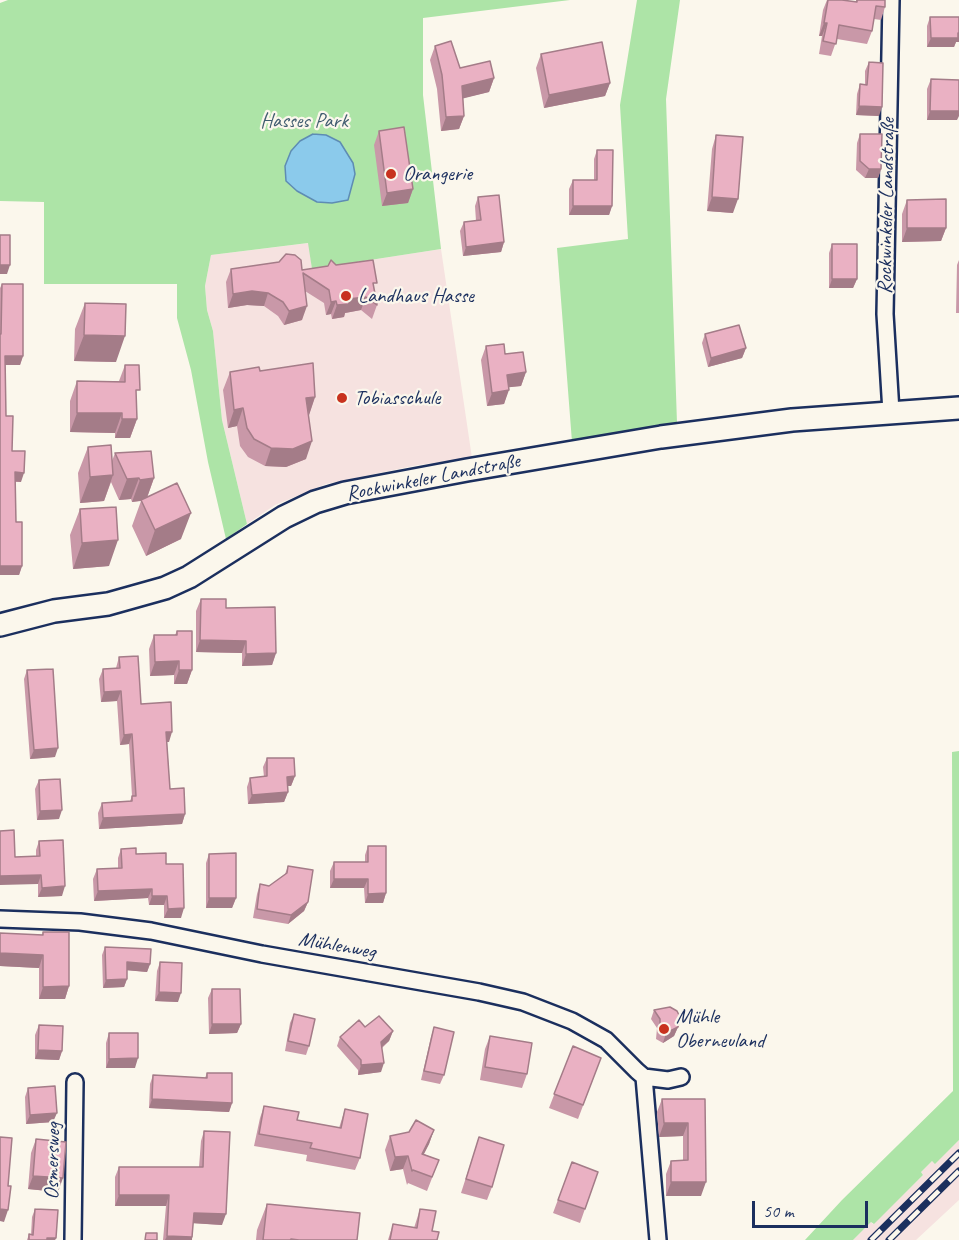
<!DOCTYPE html>
<html>
<head>
<meta charset="utf-8">
<style>
	body { margin:0 }
	#map { position:relative; width:959px; height:1240px; overflow:hidden; background:#fbf7ec; font-family:Caveat,sans-serif }
	canvas { display:block }
	.scale { position:absolute; left:752px; top:1201px; width:116px; height:27px; box-sizing:border-box; border:3px solid #1b2f5e; border-top:0; padding-left:8px; font-size:18px; line-height:21px; white-space:nowrap; color:#1b2f5e; -webkit-text-stroke:4px #fbf7ec; paint-order:stroke }
</style>
</head>
<body>
<div id="map">
<canvas width="959" height="1240"></canvas>
<div class="scale">50 m</div>
</div>
<script>
const ctx = document.querySelector('canvas').getContext('2d');
ctx.lineJoin = 'round';
function fillPath(path, color) { ctx.fillStyle = color; ctx.fill(path, 'evenodd'); }
const poly = rows => new Path2D(rows.map(r => 'M' + r).join(''));
function strokePath(path, color, width, dash) { ctx.strokeStyle = color; ctx.lineWidth = width; ctx.lineCap = dash ? 'butt' : 'round'; ctx.setLineDash(dash || []); ctx.stroke(path); }
function drawText(font, color, halo, rows, align = 'center') {
  ctx.font = font + ' Caveat,sans-serif'; ctx.lineWidth = 4.5; ctx.setLineDash([]); ctx.textBaseline = 'middle'; ctx.strokeStyle = halo; ctx.fillStyle = color; for (const [text, x, y, turn = 0] of rows) {
    ctx.save(); ctx.translate(x, y); ctx.rotate((+turn || 0) * Math.PI / 180); ctx.textAlign = isNaN(turn) ? turn : align; if (halo) ctx.strokeText(text, 0, 0); ctx.fillText(text, 0, 0); ctx.restore();
  }
}
fillPath(poly([
	[309,243,312,269,441,249,472,458,418,465,326,484,275,505,247,524,222,420,213,331,207,310,205,286,211,255],
	[959,1140,959,1200,916,1240,853,1240,871,1222,873,1224,923,1175,921,1172,932,1161,935,1163]
]), '#f6e2e0');
fillPath(poly([
	[8,0,570,0,423,18,423,95,441,249,312,269,308,243,211,255,205,286,207,310,213,331,222,420,247,524,226,539,208,462,191,370,177,318,177,284,44,284,44,202,0,201,0,3],
	[637,0,680,0,666,99,677,423,572,442,557,248,628,239,620,105],
	[959,751,959,1140,935,1164,932,1161,921,1172,923,1175,874,1224,871,1222,853,1240,805,1240,842,1200,953,1091,952,752]
]), '#ade4a7');
const water = poly([
	[313,134,326,135,340,142,353,163,355,174,348,200,332,203,317,202,297,191,286,181,285,166,291,151,300,141,313,134]
]);
fillPath(water, '#8bcaeb');
strokePath(water, '#5e8cb3', 1.5);
const street = poly([
	[891,412,885,314,891,0],
	[0,919,80,922,151,931,262,954,479,992,523,1002,572,1021,606,1040,637,1071,644,1077,668,1080,681,1077],
	[644,1077,658,1240],
	[73,1240,75,1082]
]);
const secondary = poly([
	[0,625,54,611,108,604,165,588,189,577,284,517,315,502,345,493,467,470,661,437,792,420,959,408]
]);
strokePath(street, '#1b2f5e', 20);
strokePath(secondary, '#1b2f5e', 26);
strokePath(street, '#fbf7ec', 15);
strokePath(secondary, '#fbf7ec', 21);
const rail = poly([
	[871,1240,959,1153],
	[889,1240,959,1171]
]);
strokePath(rail, '#1b2f5e', 7);
strokePath(rail, '#fbf7ec', 4.5, [14]);
fillPath(poly([
	[827,0,842,0,856,2,856,0,885,0,885,7,881,20,874,19,872,31,867,44,837,39,831,56,819,54,822,36,819,36,823,10],
	[930,17,959,17,959,42,956,42,954,47,927,47,927,26],
	[435,46,460,68,494,78,489,92,463,98,464,116,459,129,441,131,437,89,430,60],
	[541,54,610,83,605,96,544,108,536,68],
	[869,62,879,116,856,115,857,94,860,84,865,85,865,71],
	[931,79,957,120,927,120,927,89],
	[379,131,413,189,408,203,382,206,374,145],
	[860,134,881,169,878,178,865,178,856,170,857,143],
	[716,135,733,213,707,211,712,149],
	[597,150,612,206,609,215,569,215,569,189,573,180,594,180,594,159],
	[478,197,504,242,501,252,463,256,460,231,464,222,476,221,475,206],
	[907,200,946,228,941,241,902,242,902,214],
	[832,244,857,279,853,288,829,288,829,253],
	[959,260,959,313,956,313,957,265],
	[336,265,374,289,377,305,372,319,361,310,345,313,344,317,332,319,331,314,326,315,324,303,305,291,302,320,284,325,278,316,264,306,247,305,228,308,226,282,231,269,302,270],
	[2,284,23,356,20,365,5,365,6,416,12,451,21,482,15,482,16,522,22,566,19,575,0,575,0,288],
	[85,303,116,362,74,361,75,329],
	[705,334,746,348,742,358,708,367,702,343],
	[486,346,505,354,526,372,521,386,509,387,504,404,487,406,481,360],
	[125,365,137,399,137,419,130,438,115,438,115,433,70,432,70,401,77,381,119,381],
	[260,371,315,397,309,415,306,459,286,467,265,466,248,457,240,446,237,426,228,428,223,390,230,372],
	[88,447,112,461,115,453,154,478,147,498,181,539,146,556,132,526,141,501,132,502,131,499,119,500,111,482,104,501,80,503,78,473],
	[80,509,109,566,73,569,70,535],
	[201,599,276,653,272,665,242,666,242,653,196,652,196,611],
	[177,631,192,670,187,684,174,684,174,675,150,676,149,649,154,635,175,635],
	[119,657,141,704,169,742,167,742,170,789,185,814,182,824,99,829,98,813,102,803,130,801,132,796,129,744,120,745,117,701,101,702,99,679,103,669,116,668],
	[27,670,55,757,30,759,24,679],
	[267,758,295,776,291,786,287,786,288,792,284,802,248,804,247,787,250,778,264,777,263,767],
	[39,780,59,819,37,820,35,789],
	[39,841,62,896,38,897,38,884,15,857,36,856,36,850],
	[368,846,386,893,383,903,365,903,364,888,330,888,330,871,334,862,365,862,365,855],
	[121,849,166,864,181,918,164,918,164,905,149,905,148,898,94,901,93,879,97,869,118,868,118,858],
	[209,854,236,898,232,908,206,908,206,863],
	[288,866,308,902,304,911,288,924,253,918,257,894,260,884,269,886,285,874],
	[43,932,69,986,65,999,39,999,39,968,0,966,0,933,42,935],
	[105,947,150,964,147,972,127,970,127,979,124,987,103,988,102,955],
	[160,962,178,1002,155,1001,157,971],
	[212,989,241,1024,237,1033,209,1034,208,998],
	[654,1010,678,1027,674,1036,663,1043,656,1039,657,1028,651,1019],
	[294,1014,309,1046,306,1055,285,1051,290,1023],
	[39,1025,62,1051,59,1060,35,1059,35,1035],
	[365,1027,393,1031,389,1041,382,1048,381,1072,358,1075,358,1070,337,1046,340,1037],
	[434,1027,444,1075,440,1084,421,1080,431,1037],
	[109,1033,135,1068,106,1068,106,1043],
	[490,1036,527,1074,522,1088,480,1080,485,1049],
	[573,1046,601,1058,578,1119,549,1108],
	[207,1073,232,1103,229,1112,149,1108,150,1084,153,1075,205,1078],
	[28,1088,53,1122,26,1124,25,1097],
	[662,1099,705,1099,701,1196,666,1196,666,1174,671,1161,683,1160,683,1136,659,1137,657,1112],
	[264,1106,297,1120,339,1128,345,1109,360,1158,355,1170,306,1161,307,1155,254,1146,260,1118],
	[434,1130,429,1144,424,1154,439,1160,427,1191,408,1183,407,1185,403,1169,390,1171,385,1150,390,1136],
	[204,1131,222,1225,193,1223,192,1240,163,1240,166,1206,115,1206,115,1177,119,1167,199,1167,201,1141],
	[479,1137,492,1187,487,1200,461,1193],
	[36,1139,58,1192,28,1189,31,1153],
	[572,1162,598,1172,580,1223,553,1213],
	[267,1204,357,1240,256,1240,257,1230],
	[35,1209,56,1238,55,1240,27,1240,29,1234,31,1235,32,1217],
	[420,1209,437,1240,388,1240,393,1224,414,1228]
]), '#c998a8');
fillPath(poly([
	[824,23,827,23,822,36,819,36],
	[958,33,959,33,959,42,956,42,954,47,927,47,931,38],
	[494,78,489,92,457,100,462,86],
	[610,83,605,96,544,108,549,95],
	[859,106,882,107,879,116,856,115],
	[930,111,959,111,959,116,957,120,927,120],
	[464,116,459,129,441,131,446,117],
	[869,169,881,169,878,178,865,178],
	[413,189,408,203,382,206,387,193],
	[712,197,738,199,733,213,707,211],
	[573,206,612,206,609,215,569,215],
	[907,228,946,228,941,241,902,242],
	[504,242,501,252,463,256,466,247],
	[0,265,10,265,7,274,0,274],
	[832,279,857,279,853,288,829,288],
	[252,291,268,293,264,306,247,305,228,308,233,294],
	[366,297,361,310,345,313,344,317,332,319,337,305,348,299],
	[336,301,331,314,326,315,331,302],
	[307,306,302,320,284,325,289,311],
	[84,335,125,336,116,362,74,361],
	[746,348,742,358,708,367,711,358],
	[5,356,23,356,20,365,2,365],
	[526,372,521,386,502,388,507,375],
	[509,390,504,404,487,406,492,393],
	[315,397,309,415,306,398],
	[243,408,237,426,228,428,234,410],
	[77,413,122,413,115,433,70,432],
	[122,419,137,419,130,438,115,438],
	[312,441,306,459,286,467,265,466,271,448],
	[15,472,24,473,21,482,12,481],
	[113,475,104,501,80,503,90,477],
	[139,478,131,499,119,500,127,479],
	[154,478,146,500,132,502,140,480],
	[191,513,181,539,146,556,155,530],
	[118,540,109,566,73,569,82,543],
	[0,566,22,566,19,575,0,575],
	[200,640,246,641,242,653,196,652],
	[276,653,272,665,242,666,246,654],
	[179,661,174,675,150,676,155,662],
	[179,670,192,670,187,684,174,684],
	[121,691,117,701,101,702,104,692],
	[166,732,172,732,169,742,162,742],
	[132,734,129,744,120,745,124,735],
	[58,748,55,757,30,759,34,750],
	[295,776,291,786,284,786,287,777],
	[288,792,284,802,248,804,252,795],
	[62,810,59,819,37,820,40,811],
	[185,814,182,824,99,829,103,818],
	[41,875,38,884,0,885,0,876],
	[334,879,368,879,364,888,330,888],
	[65,886,62,896,38,897,42,888],
	[152,889,148,898,94,901,98,891],
	[386,893,383,903,365,903,368,894],
	[152,896,167,896,164,905,149,905],
	[209,898,236,898,232,908,206,908],
	[308,902,304,911,288,924,291,915],
	[184,908,181,918,164,918,168,909],
	[0,953,43,955,39,968,0,966],
	[127,962,150,964,147,972,124,970],
	[127,979,124,987,103,988,106,980],
	[69,986,65,999,39,999,43,987],
	[159,992,181,993,178,1002,155,1001],
	[212,1024,241,1024,237,1033,209,1034],
	[678,1027,674,1036,663,1043,666,1033],
	[393,1031,389,1041,377,1051,381,1042],
	[38,1050,62,1051,59,1060,35,1059],
	[138,1058,135,1068,106,1068,109,1059],
	[384,1063,381,1072,358,1075,361,1065],
	[152,1099,232,1103,229,1112,149,1108],
	[57,1113,53,1122,26,1124,30,1115],
	[664,1123,688,1123,683,1136,659,1137],
	[434,1130,429,1144,417,1167,422,1154],
	[408,1156,403,1169,390,1171,395,1157],
	[33,1176,63,1178,58,1192,28,1189],
	[671,1182,706,1182,701,1196,666,1196],
	[119,1195,169,1195,166,1206,115,1206],
	[0,1209,8,1210,4,1222,0,1221],
	[194,1213,226,1214,222,1225,190,1223],
	[167,1236,192,1237,192,1240,165,1240],
	[47,1238,56,1238,55,1240,46,1240]
]), '#a47c88');
const building = poly([
	[828,0,842,0,857,2,857,0,885,0,885,7,876,6,872,31,839,25,836,44,823,41,827,23,824,23,828,0],
	[930,17,959,17,959,33,958,33,958,38,931,38,930,17],
	[451,41,460,68,490,61,494,78,462,86,464,116,446,117,442,75,435,46,451,41],
	[602,42,610,83,549,95,541,54,602,42],
	[869,62,883,63,882,107,859,106,860,84,867,85,869,62],
	[931,79,959,80,959,111,930,111,931,79],
	[404,127,413,189,387,193,379,131,404,127],
	[860,134,882,134,881,169,869,169,860,161,860,134],
	[716,135,743,137,738,199,712,197,716,135],
	[597,150,613,150,612,206,573,206,573,180,597,180,597,150],
	[499,195,504,242,466,247,464,222,481,220,478,197,499,195],
	[946,199,946,228,907,228,907,200,946,199],
	[0,235,10,235,10,265,0,265,0,235],
	[832,244,857,244,857,279,832,279,832,244],
	[286,254,295,255,301,260,302,270,328,266,331,260,336,265,373,260,377,283,373,283,377,305,366,297,348,299,349,304,337,305,336,301,331,302,329,290,303,273,307,306,289,311,283,302,268,293,252,291,233,294,231,269,279,262,286,254],
	[2,284,23,284,23,356,5,356,6,416,13,416,12,451,25,451,24,473,15,472,16,522,22,522,22,566,0,566,0,334,1,334,2,284],
	[85,303,126,304,125,336,84,335,85,303],
	[739,325,746,348,711,358,705,334,739,325],
	[504,344,505,354,523,352,526,372,507,375,509,390,492,393,486,346,504,344],
	[313,363,315,397,306,398,312,441,293,449,271,448,254,439,247,428,243,408,234,410,230,372,259,367,260,371,313,363],
	[125,365,139,365,140,390,136,390,137,419,122,419,122,413,77,413,77,381,125,382,125,365],
	[111,445,113,475,90,477,88,447,111,445],
	[151,451,154,478,140,480,139,478,127,479,115,453,151,451],
	[177,483,191,513,155,530,141,500,177,483],
	[116,507,118,540,82,543,80,509,116,507],
	[201,599,226,599,226,608,275,607,276,653,246,654,246,641,200,640,201,599],
	[177,631,192,631,192,670,179,670,179,661,155,662,154,635,177,635,177,631],
	[138,656,141,704,171,702,172,732,166,732,170,789,184,788,185,814,103,818,102,803,132,801,132,796,136,796,132,734,124,735,121,691,104,692,103,669,120,668,119,657,138,656],
	[53,669,58,748,34,750,27,670,53,669],
	[267,758,294,758,295,776,287,777,288,792,252,795,250,778,267,776,267,758],
	[60,779,62,810,40,811,39,780,60,779],
	[14,830,15,857,40,856,39,841,63,840,65,886,42,888,41,875,0,876,0,831,14,830],
	[368,846,386,846,386,893,368,894,368,879,334,879,334,862,368,862,368,846],
	[136,848,136,854,166,853,166,864,183,864,184,908,168,909,167,896,152,896,152,889,98,891,97,869,122,868,121,849,136,848],
	[236,853,236,898,209,898,209,854,236,853],
	[288,866,313,870,308,902,291,915,257,909,260,884,269,886,287,873,288,866],
	[43,932,69,932,69,986,43,987,43,955,0,953,0,933,43,935,43,932],
	[105,947,151,949,150,964,127,962,127,979,106,980,105,947],
	[160,962,182,963,181,993,159,992,160,962],
	[212,989,240,989,241,1024,212,1024,212,989],
	[670,1007,677,1011,680,1017,678,1027,666,1033,660,1030,660,1019,654,1010,670,1007],
	[294,1014,315,1019,309,1046,288,1041,294,1014],
	[379,1016,393,1031,381,1042,384,1063,361,1065,361,1060,340,1037,359,1020,365,1027,379,1016],
	[39,1025,63,1026,62,1051,38,1050,39,1025],
	[434,1027,454,1032,444,1075,424,1071,434,1027],
	[109,1033,138,1033,138,1058,109,1059,109,1033],
	[490,1036,532,1043,527,1074,485,1067,490,1036],
	[573,1046,601,1058,583,1105,554,1094,573,1046],
	[207,1073,232,1073,232,1103,152,1099,153,1075,207,1078,207,1073],
	[55,1086,57,1113,30,1115,28,1088,55,1086],
	[662,1099,705,1099,706,1182,671,1182,671,1161,688,1160,688,1123,664,1123,662,1099],
	[264,1106,299,1112,297,1120,341,1128,345,1109,368,1114,360,1158,310,1148,312,1143,259,1134,264,1106],
	[416,1120,434,1130,422,1154,439,1160,432,1177,413,1170,412,1171,408,1156,395,1157,390,1136,409,1132,416,1120],
	[204,1131,230,1132,226,1214,194,1213,192,1237,167,1236,169,1195,119,1195,119,1167,203,1167,204,1131],
	[0,1137,12,1138,8,1186,11,1186,8,1210,0,1209,0,1137],
	[479,1137,504,1145,492,1187,466,1179,479,1137],
	[36,1139,66,1142,63,1178,33,1176,36,1139],
	[572,1162,598,1172,585,1209,558,1200,572,1162],
	[267,1204,360,1213,357,1240,299,1240,291,1239,290,1240,263,1240,267,1204],
	[35,1209,58,1210,56,1238,47,1238,47,1240,29,1240,29,1234,33,1235,35,1209],
	[420,1209,436,1211,432,1231,439,1232,437,1240,390,1240,393,1224,417,1228,420,1209],
	[146,1233,157,1233,157,1240,145,1240,146,1233]
]);
fillPath(building, '#eab1c3');
strokePath(building, '#a47c88', 1.5);
for (const [x, y, r, color] of [
	[391,174,6,"#c8321e"],
	[346,296,6,"#c8321e"],
	[342,398,6,"#c8321e"],
	[664,1029,6,"#c8321e"]
]) { const dot = new Path2D(); dot.arc(x, y, r, 0, 2 * Math.PI); ctx.fillStyle = color; ctx.fill(dot); strokePath(dot, '#fbf7ec', 2); }
drawText('21px', '#405c70', '#fbf7ec', [
	["Hasses Park",304,121]
]);
drawText('21px', '#1b2f5e', '#fbf7ec', [
	["Orangerie",403,174],
	["Landhaus Hasse",358,296],
	["Tobiasschule",354,398],
	["Mühle",676,1017],
	["Oberneuland",676,1041]
], 'left');
drawText('21px', '#1b2f5e', '#fbf7ec', [
	["Rockwinkeler Landstraße",887,206,-89],
	["Rockwinkeler Landstraße",433,478,-11],
	["Mühlenweg",337,946,10],
	["Osmersweg",53,1161,-89]
]);
</script>
</body>
</html>
